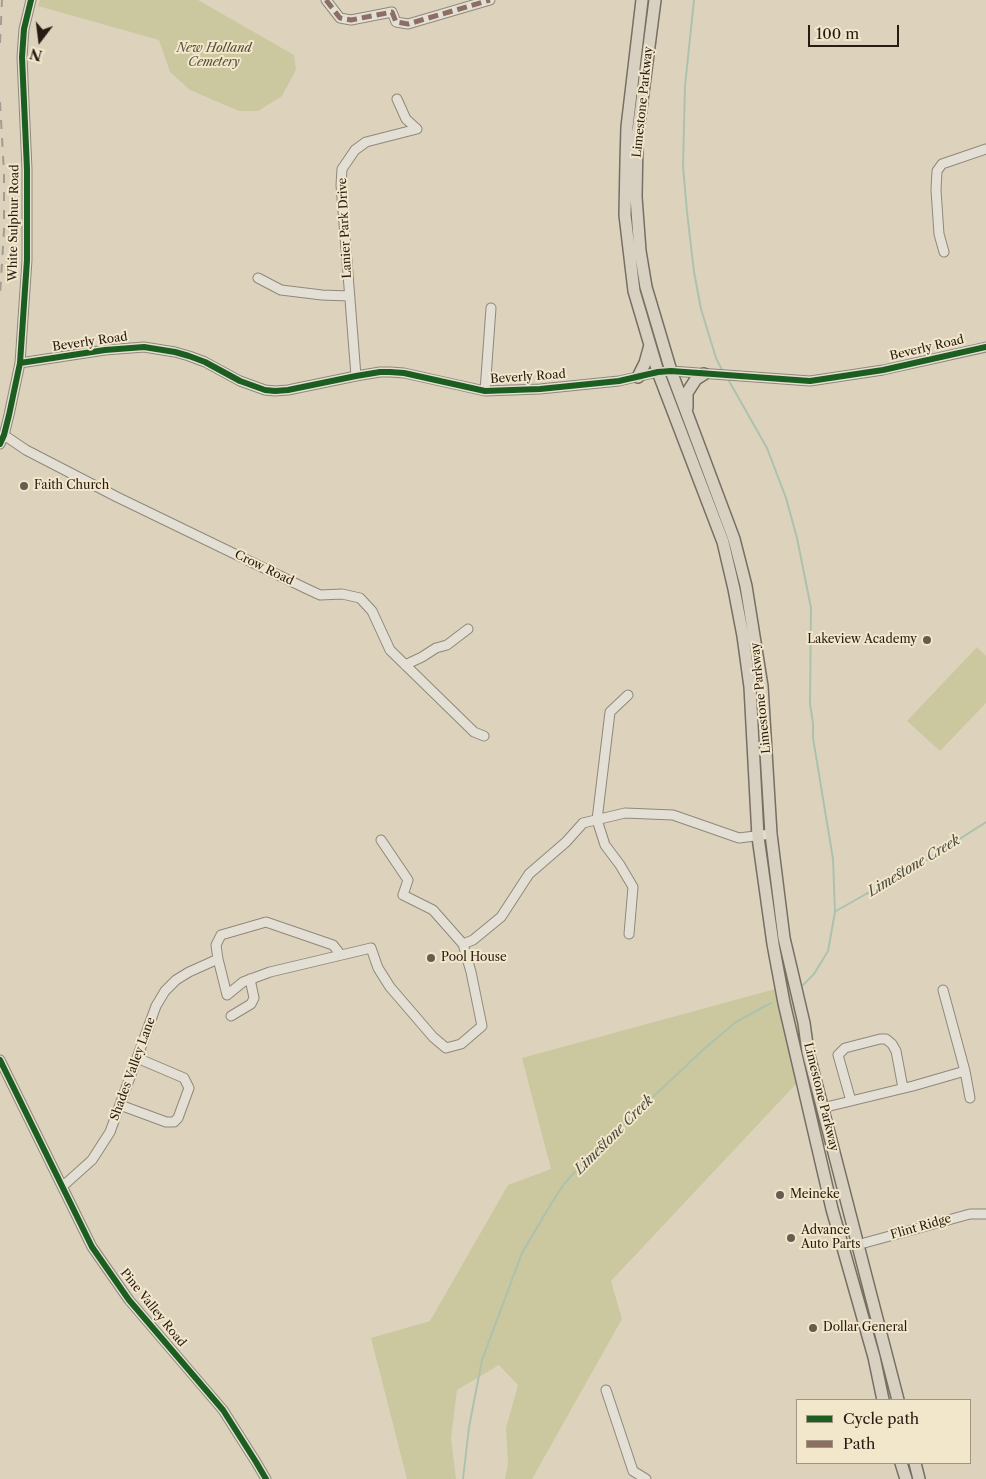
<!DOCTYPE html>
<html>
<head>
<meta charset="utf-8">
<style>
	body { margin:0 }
	#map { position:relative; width:986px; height:1479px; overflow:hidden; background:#ddd3bd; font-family:"Libre Caslon Text",serif }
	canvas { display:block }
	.legend { position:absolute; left:796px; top:1399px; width:175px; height:65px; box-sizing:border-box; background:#f2e6cb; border:1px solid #a19582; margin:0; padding:6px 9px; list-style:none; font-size:15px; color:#271c14 }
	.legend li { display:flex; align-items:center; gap:10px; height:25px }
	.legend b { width:25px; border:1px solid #a19582 }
	.north { position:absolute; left:15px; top:15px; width:50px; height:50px; -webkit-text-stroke:4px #f2e6cb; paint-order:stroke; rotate:195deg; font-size:14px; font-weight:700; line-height:20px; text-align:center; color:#271c14 }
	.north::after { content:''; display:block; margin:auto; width:18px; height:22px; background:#271c14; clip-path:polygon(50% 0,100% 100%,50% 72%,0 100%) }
	.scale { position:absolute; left:808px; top:25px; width:91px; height:22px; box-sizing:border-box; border:2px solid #271c14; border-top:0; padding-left:6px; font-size:15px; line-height:18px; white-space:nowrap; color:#271c14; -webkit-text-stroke:4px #f2e6cb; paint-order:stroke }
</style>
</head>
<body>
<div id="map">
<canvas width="986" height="1479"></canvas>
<ul class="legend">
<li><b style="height:6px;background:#1b5e20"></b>Cycle path</li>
<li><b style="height:6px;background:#8d6e63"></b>Path</li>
</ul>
<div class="north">N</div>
<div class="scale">100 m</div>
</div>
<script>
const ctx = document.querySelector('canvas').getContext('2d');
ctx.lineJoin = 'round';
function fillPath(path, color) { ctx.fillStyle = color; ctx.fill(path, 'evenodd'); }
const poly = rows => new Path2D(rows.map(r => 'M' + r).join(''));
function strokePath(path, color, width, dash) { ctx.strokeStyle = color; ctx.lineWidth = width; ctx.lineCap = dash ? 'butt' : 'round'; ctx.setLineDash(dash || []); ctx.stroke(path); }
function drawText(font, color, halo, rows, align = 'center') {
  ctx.font = font + ' "Libre Caslon Text",serif'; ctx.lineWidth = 4; ctx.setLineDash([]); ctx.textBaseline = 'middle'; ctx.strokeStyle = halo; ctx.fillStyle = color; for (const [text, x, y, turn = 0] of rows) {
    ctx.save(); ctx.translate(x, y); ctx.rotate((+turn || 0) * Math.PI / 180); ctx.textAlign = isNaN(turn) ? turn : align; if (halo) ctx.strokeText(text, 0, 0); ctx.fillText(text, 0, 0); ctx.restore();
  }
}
fillPath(poly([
	[40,0,198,0,294,55,296,70,282,96,258,111,239,111,190,90,170,72,159,40,38,6],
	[977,647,986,656,986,703,940,751,907,721],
	[790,985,811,1068,611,1281,622,1319,532,1479,505,1479,508,1464,506,1428,518,1385,499,1365,457,1390,451,1439,456,1479,407,1479,371,1338,430,1321,508,1185,551,1169,522,1058]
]), '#cbc79f');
strokePath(poly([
	[694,0,685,86,683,166,687,212,694,272,701,309,716,358,723,372],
	[729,381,767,448,786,498,797,538,811,608,810,704,813,723,813,738,833,859,835,912,828,951,814,974,803,985],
	[836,911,866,894,900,877,986,822],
	[463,1479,469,1427,482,1360,522,1253,551,1204,564,1184,585,1161,705,1048,736,1022,771,1003]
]), '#adc2ae', 2);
const minor = poly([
	[326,0,340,18,351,20,392,12,396,22,408,24,490,0],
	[397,99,406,119,417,129],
	[944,252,939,234,936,190,937,171,942,164,986,149],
	[258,278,281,290,322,295,349,296],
	[20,363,105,350,144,347,175,352,189,356,205,362,240,381,265,390,275,391,288,390,356,376,380,372,390,372,404,373,485,391,540,389,619,381,658,372,671,371,810,381,883,370,986,347],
	[356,376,341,185,342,169,355,150,366,142,417,129],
	[485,391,491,308],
	[4,435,26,450,117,497,305,588,320,595,342,594,360,598,372,611,390,650,474,732,484,736],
	[0,444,4,435,9,415,20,363,27,260,27,169,22,57,24,29,31,0],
	[405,665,422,657,436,648,447,645,468,629],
	[628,695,610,712,597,820,605,845,620,865,633,887,629,934],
	[463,944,473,940,501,917,529,874,566,842,583,823,625,813,673,815,739,838,771,834],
	[218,959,216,945,221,935,266,922,333,945,341,955],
	[943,990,965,1071,970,1098],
	[231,1016,251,1004,254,998,250,979],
	[0,1060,92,1247,129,1300,223,1410,256,1462,266,1479],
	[851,1101,838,1055,845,1048,880,1039,886,1039,892,1044,896,1051,903,1088],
	[120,1105,166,1122,174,1122,178,1118,189,1088,184,1078,137,1058],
	[822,1108,913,1086,965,1071],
	[63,1186,92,1160,110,1132,156,1006,165,991,176,980,189,972,218,959,227,995,243,982,270,972,371,948,378,968,390,987,433,1037,446,1048,461,1044,482,1026,471,972,463,944,433,910,403,895,408,880,381,840],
	[857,1245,970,1214,986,1214],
	[606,1390,633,1471,646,1479]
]);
const major = poly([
	[642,0,627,127,626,162,625,215,634,291,658,372,723,542,734,589,743,636,750,687,758,837,773,944,784,1003,832,1209,874,1357,883,1400],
	[655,0,637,139,636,197,640,251,646,287,671,371,734,539,746,586,762,686,771,834,784,938,804,1023,808,1052,898,1400],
	[638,377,645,363,650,345],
	[687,408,687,393,696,379,704,374],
	[901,1463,906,1479],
	[915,1463,919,1479]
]);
strokePath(minor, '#8f887a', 11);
strokePath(major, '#766f63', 14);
strokePath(minor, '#e4dfd4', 9);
strokePath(major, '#d8d0c0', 11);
strokePath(poly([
	[0,43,2,0],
	[0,102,4,173,4,230,0,295]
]), '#a29d93', 2, [9, 9]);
strokePath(poly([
	[326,0,340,18,351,20,392,12,396,22,408,24,490,0]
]), '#8d6e63', 5, [10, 5]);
strokePath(poly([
	[20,363,105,350,144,347,175,352,189,356,205,362,240,381,265,390,275,391,288,390,356,376,380,372,390,372,404,373,485,391,540,389,619,381,658,372,671,371,810,381,883,370,986,347],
	[0,444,4,435,9,415,20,363,27,260,27,169,22,57,24,29,31,0],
	[0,1060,92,1247,129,1300,223,1410,256,1462,266,1479]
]), '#1b5e20', 6);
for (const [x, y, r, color] of [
	[24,486,5,"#675c4f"],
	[927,640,5,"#675c4f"],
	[431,958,5,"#675c4f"],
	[780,1195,5,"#675c4f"],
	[791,1238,5,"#675c4f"],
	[813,1328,5,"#675c4f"]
]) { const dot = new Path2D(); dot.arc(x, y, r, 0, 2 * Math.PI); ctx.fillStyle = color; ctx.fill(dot); strokePath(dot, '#f2e6cb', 2); }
drawText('italic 12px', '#544d36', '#f2e6cb', [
	["New Holland",214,49],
	["Cemetery",214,63]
]);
drawText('12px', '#271c14', '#f2e6cb', [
	["Limestone Parkway",643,102,-84],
	["White Sulphur Road",14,223,-89],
	["Lanier Park Drive",345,228,-93],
	["Beverly Road",90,342,-8],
	["Beverly Road",927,348,-13],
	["Beverly Road",528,377,-4],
	["Crow Road",264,568,26],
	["Limestone Parkway",761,698,-96],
	["Shades Valley Lane",133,1069,-70],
	["Limestone Parkway",821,1097,76],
	["Flint Ridge",921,1227,-16],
	["Pine Valley Road",153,1308,51]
]);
drawText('12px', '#271c14', '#f2e6cb', [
	["Faith Church",34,486],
	["Lakeview Academy",917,640,"right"],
	["Pool House",441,958],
	["Meineke",790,1195],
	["Advance",801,1231],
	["Auto Parts",801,1245],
	["Dollar General",823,1328]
], 'left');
drawText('italic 14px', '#494b40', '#f2e6cb', [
	["Limestone Creek",914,866,-31],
	["Limestone Creek",614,1135,-45]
]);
</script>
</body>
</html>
